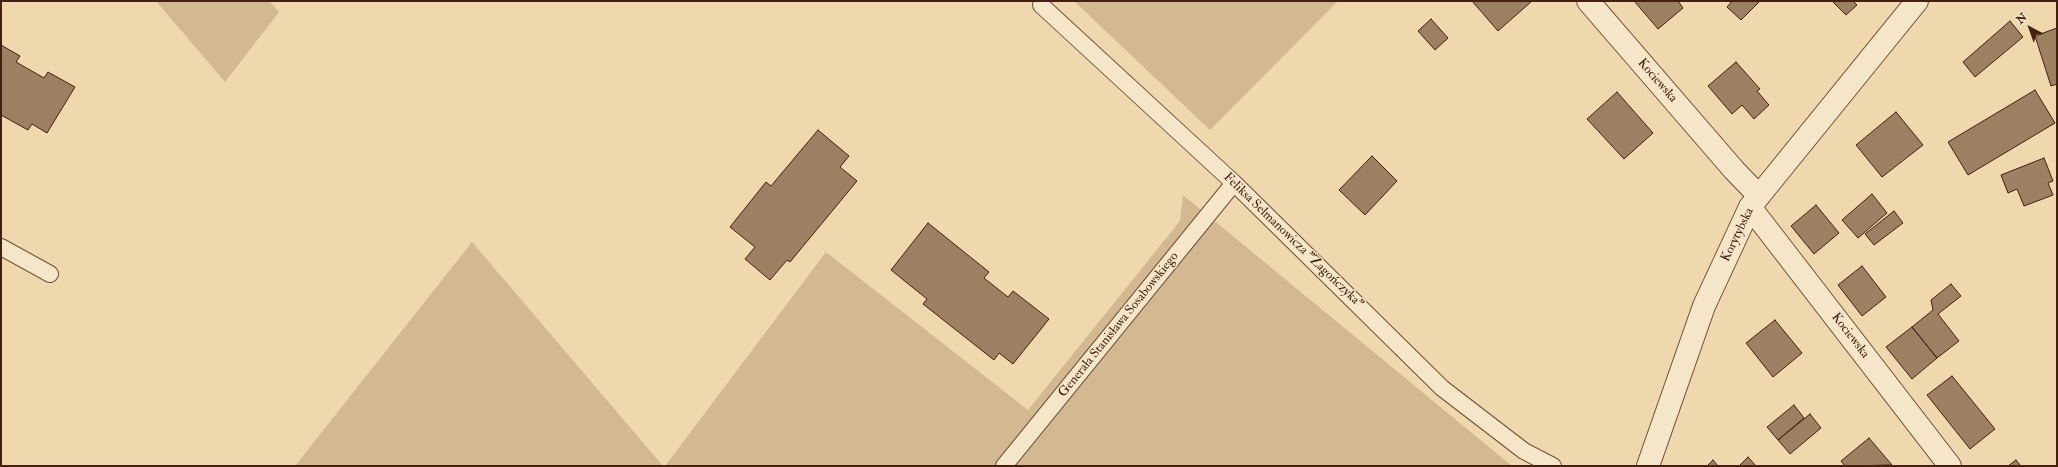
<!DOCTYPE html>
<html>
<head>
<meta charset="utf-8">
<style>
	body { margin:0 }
	#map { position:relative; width:2058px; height:467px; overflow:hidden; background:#efd8ad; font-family:"IM FELL Double Pica",serif }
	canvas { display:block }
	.frame { position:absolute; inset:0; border:2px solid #432110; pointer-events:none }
	.north { position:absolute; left:2010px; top:8px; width:40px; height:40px; -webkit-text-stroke:3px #f5e6ca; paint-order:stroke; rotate:319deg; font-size:11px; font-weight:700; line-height:16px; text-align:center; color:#432110 }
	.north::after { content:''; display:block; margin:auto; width:14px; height:18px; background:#432110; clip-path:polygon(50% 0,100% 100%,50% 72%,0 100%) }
</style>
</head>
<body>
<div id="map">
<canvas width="2058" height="467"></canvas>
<div class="frame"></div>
<div class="north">N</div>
</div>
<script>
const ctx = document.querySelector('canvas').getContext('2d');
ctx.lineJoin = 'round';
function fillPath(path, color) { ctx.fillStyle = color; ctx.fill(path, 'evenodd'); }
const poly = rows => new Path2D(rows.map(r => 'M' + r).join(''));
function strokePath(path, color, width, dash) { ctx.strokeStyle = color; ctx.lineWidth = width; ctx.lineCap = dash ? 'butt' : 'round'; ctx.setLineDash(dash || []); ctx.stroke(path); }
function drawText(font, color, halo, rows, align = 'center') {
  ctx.font = font + ' "IM FELL Double Pica",serif'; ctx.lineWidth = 3; ctx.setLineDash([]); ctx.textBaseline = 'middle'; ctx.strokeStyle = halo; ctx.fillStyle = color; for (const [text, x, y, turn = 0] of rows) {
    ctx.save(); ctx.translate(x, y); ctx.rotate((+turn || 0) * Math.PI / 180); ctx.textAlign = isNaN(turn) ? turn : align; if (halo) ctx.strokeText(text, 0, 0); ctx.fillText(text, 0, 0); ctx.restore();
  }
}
fillPath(poly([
	[156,1,269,1,279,12,225,82],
	[1074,1,1338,1,1210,130],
	[1183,195,1512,466,665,466,826,252,1028,410,1180,221],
	[472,242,663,466,295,466]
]), '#d2b992');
const building = poly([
	[1472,1,1532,1,1498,31,1472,1],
	[1636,1,1678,1,1683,8,1658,29,1635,2,1636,1],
	[1732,1,1758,1,1759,2,1741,20,1727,7,1732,1],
	[1832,1,1853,1,1857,5,1846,15,1832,1],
	[1431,19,1448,38,1435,50,1418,31,1431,19],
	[2010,21,2023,37,1975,77,1963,62,2010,21],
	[2057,28,2057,84,2051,86,2035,36,2057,28],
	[1,45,20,56,16,62,44,78,48,72,75,87,47,133,32,124,28,130,1,115,1,45],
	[1736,62,1760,89,1757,91,1769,105,1754,119,1742,105,1732,114,1708,86,1736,62],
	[2035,90,2055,123,1968,175,1948,142,2035,90],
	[1617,92,1653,133,1624,159,1587,119,1617,92],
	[1896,112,1923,145,1882,177,1856,145,1896,112],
	[818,130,849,156,840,167,857,181,790,262,787,260,770,280,745,259,755,247,730,227,766,182,771,186,818,130],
	[1372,156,1397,181,1365,215,1339,190,1372,156],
	[2044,158,2053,181,2048,183,2053,195,2024,206,2017,189,2008,193,2001,175,2044,158],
	[1872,194,1887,213,1858,238,1842,220,1872,194],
	[1816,205,1839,233,1814,254,1791,226,1816,205],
	[1894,211,1903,223,1874,245,1865,234,1894,211],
	[928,223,989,272,984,278,1008,297,1013,291,1049,319,1013,364,999,353,994,360,923,304,927,299,891,270,928,223],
	[1862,266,1886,297,1862,316,1838,285,1862,266],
	[1951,284,1961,296,1938,314,1959,341,1937,358,1912,327,1933,310,1931,300,1951,284],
	[1775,320,1802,353,1773,377,1746,343,1775,320],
	[1912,327,1937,358,1912,379,1886,347,1912,327],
	[1952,376,1995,429,1970,449,1927,395,1952,376],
	[1794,405,1804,418,1778,440,1767,427,1794,405],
	[1810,414,1821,428,1790,454,1778,440,1810,414],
	[1869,438,1892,465,1845,466,1841,461,1869,438],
	[1748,457,1756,466,1739,466,1748,457],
	[1713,460,1718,466,1707,466,1713,460],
	[2016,460,2021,466,2008,466,2016,460]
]);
fillPath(building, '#9c8062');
strokePath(building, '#432110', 1);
const service = poly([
	[1041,5,1234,183,1442,388,1524,451,1553,466],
	[1,247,50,274],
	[1004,466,1234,183]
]);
const minor = poly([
	[1588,1,1734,170,1759,196],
	[1750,207,1950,466],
	[1648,466,1704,306,1750,207,1917,1]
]);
strokePath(service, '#6e4f37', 18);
strokePath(minor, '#6e4f37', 24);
strokePath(service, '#f5e6ca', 16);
strokePath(minor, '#f5e6ca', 22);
drawText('13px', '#432110', '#f5e6ca', [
	["Kociewska",1657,81,49],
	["Korytybska",1738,235,-64],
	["Feliksa Selmanowicza \"Zagończyka\"",1293,241,44],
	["Generała Stanisława Sosabowskiego",1119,325,-51],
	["Kociewska",1850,336,52]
]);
</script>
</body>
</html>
